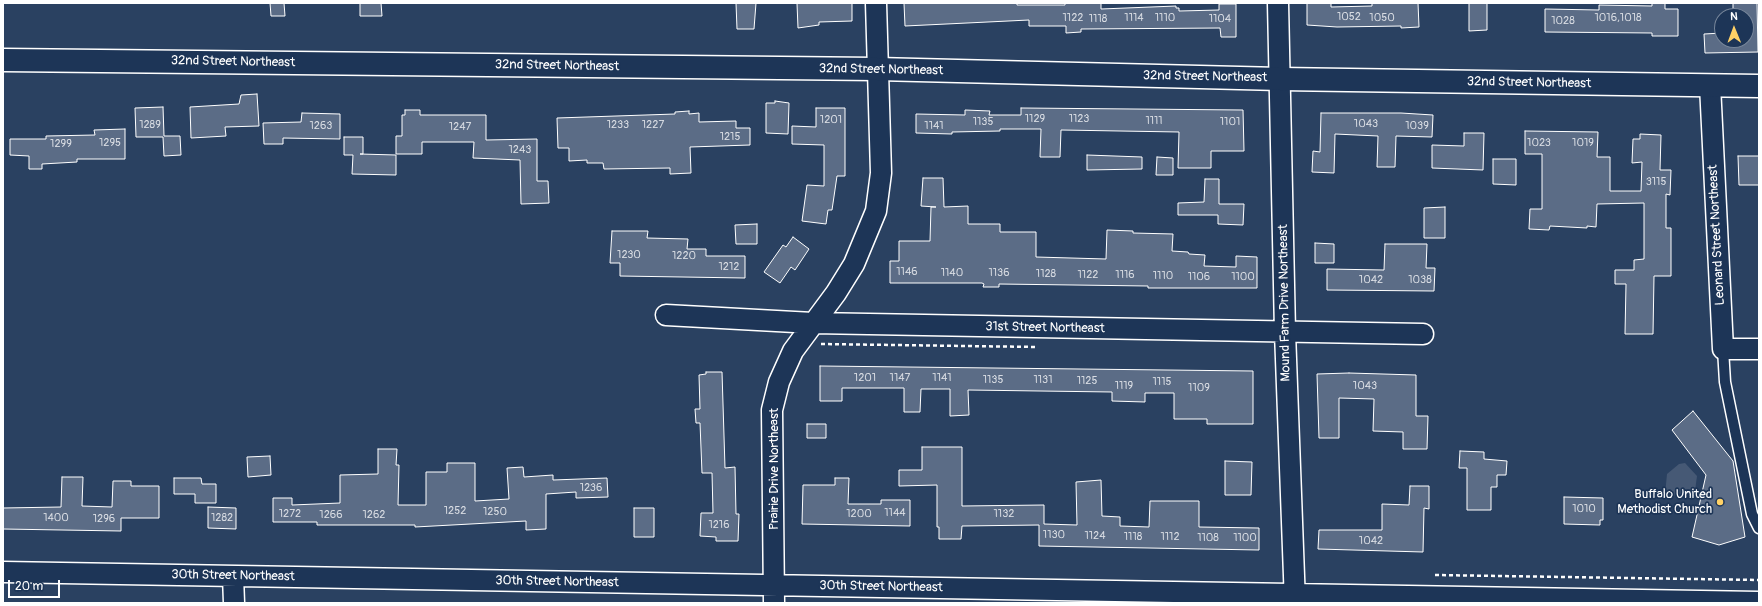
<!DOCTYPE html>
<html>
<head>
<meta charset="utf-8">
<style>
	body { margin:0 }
	#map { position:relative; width:1762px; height:606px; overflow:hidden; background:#2a4161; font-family:Pangolin,sans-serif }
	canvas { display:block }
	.frame { position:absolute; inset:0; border:4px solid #fff; pointer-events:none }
	.north { position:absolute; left:1714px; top:8px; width:40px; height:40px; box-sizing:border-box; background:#1d3557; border:1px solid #77869a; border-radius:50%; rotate:359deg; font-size:11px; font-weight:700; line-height:16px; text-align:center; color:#fff }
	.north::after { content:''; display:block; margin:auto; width:14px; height:18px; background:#ffd166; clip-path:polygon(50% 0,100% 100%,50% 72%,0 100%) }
	.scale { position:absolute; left:8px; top:580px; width:52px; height:18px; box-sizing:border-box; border:2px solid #fff; border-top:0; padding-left:5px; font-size:12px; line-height:14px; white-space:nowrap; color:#fff; -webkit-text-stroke:3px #1d3557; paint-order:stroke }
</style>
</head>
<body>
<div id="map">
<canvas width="1762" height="606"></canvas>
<div class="frame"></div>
<div class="north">N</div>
<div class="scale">20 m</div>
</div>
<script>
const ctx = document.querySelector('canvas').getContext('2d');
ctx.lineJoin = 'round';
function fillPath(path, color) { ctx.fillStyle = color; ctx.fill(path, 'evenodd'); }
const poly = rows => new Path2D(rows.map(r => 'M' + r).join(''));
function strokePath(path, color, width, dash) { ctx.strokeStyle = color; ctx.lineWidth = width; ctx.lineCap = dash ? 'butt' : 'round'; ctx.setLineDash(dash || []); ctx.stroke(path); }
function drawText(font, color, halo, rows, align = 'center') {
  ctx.font = font + ' Pangolin,sans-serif'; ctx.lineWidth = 3.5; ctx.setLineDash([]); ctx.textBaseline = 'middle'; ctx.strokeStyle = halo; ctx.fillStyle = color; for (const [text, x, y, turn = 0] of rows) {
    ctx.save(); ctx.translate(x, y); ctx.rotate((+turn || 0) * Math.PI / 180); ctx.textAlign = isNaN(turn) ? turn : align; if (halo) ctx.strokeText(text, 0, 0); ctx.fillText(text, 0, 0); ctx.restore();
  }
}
fillPath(poly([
	[1685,463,1697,476,1695,491,1690,496,1665,495,1667,474,1679,464]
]), '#465975');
const building = poly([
	[270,3,284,3,285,16,271,16,270,3],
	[360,3,381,3,382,16,360,16,360,3],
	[736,3,756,3,754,29,737,29,736,3],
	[797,3,852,3,852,21,819,22,819,25,798,28,797,3],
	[904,3,1017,3,1017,5,1065,5,1065,3,1101,3,1101,9,1176,6,1176,8,1179,8,1179,11,1219,10,1219,4,1236,4,1236,37,1221,37,1220,28,1081,29,1081,32,1066,33,1066,26,1029,26,1029,20,905,26,904,3],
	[1307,3,1331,3,1331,7,1372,6,1372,3,1418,3,1419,27,1401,28,1401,26,1337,27,1307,25,1307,3],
	[1469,3,1487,3,1487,30,1469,31,1469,3],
	[1652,3,1665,3,1665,9,1678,9,1678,36,1652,36,1652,33,1545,32,1545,9,1599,10,1599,5,1652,6,1652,3],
	[1733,3,1757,3,1758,52,1705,53,1704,34,1722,33,1722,40,1746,40,1746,16,1733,16,1733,3],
	[257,94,259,126,225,127,226,136,191,138,190,107,239,104,241,95,257,94],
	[775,101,789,103,788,134,766,133,766,103,775,103,775,101],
	[163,107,164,136,180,136,181,155,164,156,163,137,136,137,135,108,163,107],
	[816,108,845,108,845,176,837,176,832,210,828,210,826,224,802,221,807,185,824,186,824,145,792,144,792,126,816,127,816,108],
	[1021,108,1243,110,1244,151,1211,151,1211,168,1178,168,1179,132,1061,130,1060,157,1040,157,1041,129,1000,129,1000,131,952,132,952,134,916,133,916,114,965,115,965,110,990,111,989,115,1021,115,1021,108],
	[405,110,420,110,420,115,486,115,486,140,537,139,537,181,548,181,549,203,521,204,520,160,473,158,474,142,422,142,422,154,396,154,396,136,402,136,402,115,405,115,405,110],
	[689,111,689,114,699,113,699,122,736,121,736,128,750,128,750,145,690,147,691,173,670,174,670,168,604,169,603,163,587,163,587,160,569,161,569,148,558,148,557,118,675,114,675,112,689,111],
	[302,113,340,114,340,139,283,138,283,144,264,144,263,123,301,122,302,113],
	[1321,113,1401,113,1433,115,1432,137,1396,136,1395,167,1377,167,1378,136,1335,134,1334,173,1312,172,1313,151,1320,152,1321,113],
	[125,129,125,159,77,159,77,162,42,164,42,169,29,169,29,156,10,155,10,139,46,139,46,136,95,135,94,130,125,129],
	[1525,131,1598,132,1597,157,1610,157,1610,191,1641,191,1642,162,1632,163,1633,139,1640,139,1640,134,1661,135,1660,170,1671,170,1670,195,1666,194,1666,228,1671,228,1671,276,1654,276,1653,334,1625,334,1626,284,1615,284,1615,270,1634,270,1634,260,1644,259,1644,203,1597,204,1596,227,1587,226,1587,228,1550,226,1549,230,1529,229,1530,209,1542,209,1542,154,1525,154,1525,131],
	[1464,133,1484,133,1483,170,1432,168,1432,145,1464,146,1464,133],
	[344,137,363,137,363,154,360,154,396,155,396,175,352,174,353,155,344,155,344,137],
	[1087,155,1142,157,1142,169,1087,170,1087,155],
	[1738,156,1759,156,1759,185,1739,185,1738,156],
	[1157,157,1173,158,1173,175,1156,175,1157,157],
	[1493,159,1516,159,1516,185,1493,184,1493,159],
	[923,178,943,178,944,207,968,206,968,224,1000,224,1000,232,1036,232,1036,257,1106,259,1107,230,1133,231,1133,233,1173,234,1172,251,1188,252,1189,254,1205,255,1204,266,1236,267,1236,256,1257,257,1257,288,1148,288,1148,286,999,284,999,287,983,287,984,284,982,283,890,283,890,261,899,261,899,241,930,241,931,207,936,207,921,206,923,178],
	[1205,179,1219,179,1219,204,1244,204,1243,225,1218,224,1218,215,1178,215,1178,203,1204,202,1205,179],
	[1445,207,1445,238,1424,238,1424,208,1445,207],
	[757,224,757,244,736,244,735,225,757,224],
	[612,231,648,231,647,238,688,239,687,249,706,249,706,256,745,256,745,278,620,276,620,263,610,263,612,231],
	[793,237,809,249,795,270,791,267,780,283,764,272,783,245,786,247,793,237],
	[1315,243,1334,244,1334,263,1315,263,1315,243],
	[1385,244,1427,244,1426,268,1435,268,1434,291,1327,290,1327,269,1384,270,1385,244],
	[820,366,1253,371,1253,424,1207,424,1207,419,1174,419,1174,393,1145,393,1145,402,1112,401,1112,392,968,390,969,415,950,416,950,389,921,389,920,412,904,412,904,388,842,388,842,401,820,401,820,366],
	[706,372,722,372,725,468,735,467,736,514,739,514,738,541,716,541,716,537,700,536,701,513,713,513,712,473,702,473,700,423,696,423,695,409,700,409,699,375,706,374,706,372],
	[1349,373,1416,375,1416,416,1428,416,1427,449,1403,449,1403,432,1373,431,1374,399,1339,398,1339,438,1319,438,1317,374,1349,373],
	[1693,411,1733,461,1745,537,1719,545,1692,537,1706,475,1672,430,1693,411],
	[807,424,826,424,826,438,807,438,807,424],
	[922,447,962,447,962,506,1044,505,1044,524,1077,525,1076,482,1101,480,1102,516,1120,517,1120,526,1149,527,1150,501,1199,501,1199,527,1259,528,1259,550,1039,546,1039,525,962,526,961,539,939,539,939,527,937,527,937,485,899,486,899,470,922,470,922,447],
	[378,449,397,449,396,465,399,465,398,505,426,505,426,472,447,472,447,463,475,463,475,501,509,499,507,468,523,467,524,477,553,475,553,480,607,478,608,497,576,498,576,492,546,494,546,529,526,530,526,521,415,527,415,525,317,525,317,522,273,522,273,498,292,498,292,505,340,503,340,475,378,474,378,449],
	[1460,451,1484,452,1484,459,1507,461,1506,475,1497,475,1497,487,1491,487,1491,510,1467,510,1467,468,1459,468,1460,451],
	[270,456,271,475,248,477,247,457,270,456],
	[1225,461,1252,462,1251,495,1225,495,1225,461],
	[62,477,83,477,82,506,112,507,113,481,131,481,131,486,159,486,159,518,121,518,121,531,3,529,3,508,61,507,62,477],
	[174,478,201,478,202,484,216,484,216,503,195,503,195,494,174,494,174,478],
	[835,478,849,478,848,504,881,504,881,500,910,500,910,526,802,524,803,485,835,485,835,478],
	[1410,486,1429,486,1429,509,1424,508,1423,552,1318,549,1319,530,1382,530,1382,504,1409,505,1410,486],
	[1564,497,1603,498,1603,520,1600,520,1600,525,1564,524,1564,497],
	[208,507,236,508,236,529,208,528,208,507],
	[634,508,654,508,654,537,634,537,634,508]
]);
fillPath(building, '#5b6c86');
strokePath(building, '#fff', 1);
const lane = poly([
	[1723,349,1725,382,1752,514,1759,528]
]);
const street = poly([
	[1278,3,1285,332,1295,603],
	[1710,85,1723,349,1759,349],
	[666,315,813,323,1423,334],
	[3,572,1759,602],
	[233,576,234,603],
	[774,603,772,410,779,382,793,351,836,293,854,264,876,211,881,173,876,3]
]);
const secondary = poly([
	[3,60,877,69,1280,79,1759,86]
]);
strokePath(lane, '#fff', 13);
strokePath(street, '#fff', 23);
strokePath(secondary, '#fff', 25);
strokePath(poly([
	[821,344,1038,347],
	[1435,575,1759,580]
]), '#fff', 2.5, [4, 3]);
strokePath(lane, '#1d3557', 10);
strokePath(street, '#1d3557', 20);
strokePath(secondary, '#1d3557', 22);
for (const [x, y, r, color] of [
	[1720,502,4,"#ffd166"]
]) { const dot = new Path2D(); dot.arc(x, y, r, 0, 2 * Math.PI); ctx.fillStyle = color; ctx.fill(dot); strokePath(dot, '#1d3557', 1.5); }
drawText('11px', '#d6dae1', null, [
	["1052",1349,17],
	["1122",1073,18],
	["1114",1134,18],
	["1110",1165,18],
	["1050",1382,18],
	["1016,1018",1618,18],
	["1118",1098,19],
	["1104",1220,19],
	["1028",1563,21],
	["1129",1035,119],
	["1123",1079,119],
	["1201",831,120],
	["1111",1154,121],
	["1135",983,122],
	["1101",1230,122],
	["1043",1366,124],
	["1289",150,125],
	["1233",618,125],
	["1227",653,125],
	["1263",321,126],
	["1141",934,126],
	["1039",1417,126],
	["1247",460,127],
	["1215",730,137],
	["1295",110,143],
	["1023",1539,143],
	["1019",1583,143],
	["1299",61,144],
	["1243",520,150],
	["3115",1656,182],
	["1230",629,255],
	["1220",684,256],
	["1212",729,267],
	["1146",907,272],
	["1140",952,273],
	["1136",999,273],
	["1128",1046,274],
	["1122",1088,275],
	["1116",1125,275],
	["1110",1163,276],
	["1106",1199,277],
	["1100",1243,277],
	["1042",1371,280],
	["1038",1420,280],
	["1201",865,378],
	["1147",900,378],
	["1141",942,378],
	["1135",993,380],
	["1131",1043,380],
	["1125",1087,381],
	["1115",1162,382],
	["1119",1124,386],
	["1043",1365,386],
	["1109",1199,388],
	["1236",591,488],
	["1010",1584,509],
	["1252",455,511],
	["1250",495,512],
	["1144",895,513],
	["1272",290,514],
	["1200",859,514],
	["1132",1004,514],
	["1266",331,515],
	["1262",374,515],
	["1400",56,518],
	["1282",222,518],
	["1296",104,519],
	["1216",719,525],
	["1130",1054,535],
	["1124",1095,536],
	["1118",1133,537],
	["1112",1170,537],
	["1108",1208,538],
	["1100",1245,538],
	["1042",1371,541]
]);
drawText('13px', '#fff', '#1d3557', [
	["32nd Street Northeast",233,62,1],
	["32nd Street Northeast",557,66,1],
	["32nd Street Northeast",881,70,1],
	["32nd Street Northeast",1205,77,1],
	["32nd Street Northeast",1529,83,1],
	["Leonard Street Northeast",1717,235,-93],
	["Mound Farm Drive Northeast",1285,303,-91],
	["31st Street Northeast",1045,328,1],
	["Prairie Drive Northeast",775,469,-90],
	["30th Street Northeast",233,576,1],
	["30th Street Northeast",557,582,1],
	["30th Street Northeast",881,587,1]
]);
drawText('13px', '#fff', '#1d3557', [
	["Buffalo United",1712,495],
	["Methodist Church",1712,510]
], 'right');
</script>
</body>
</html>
